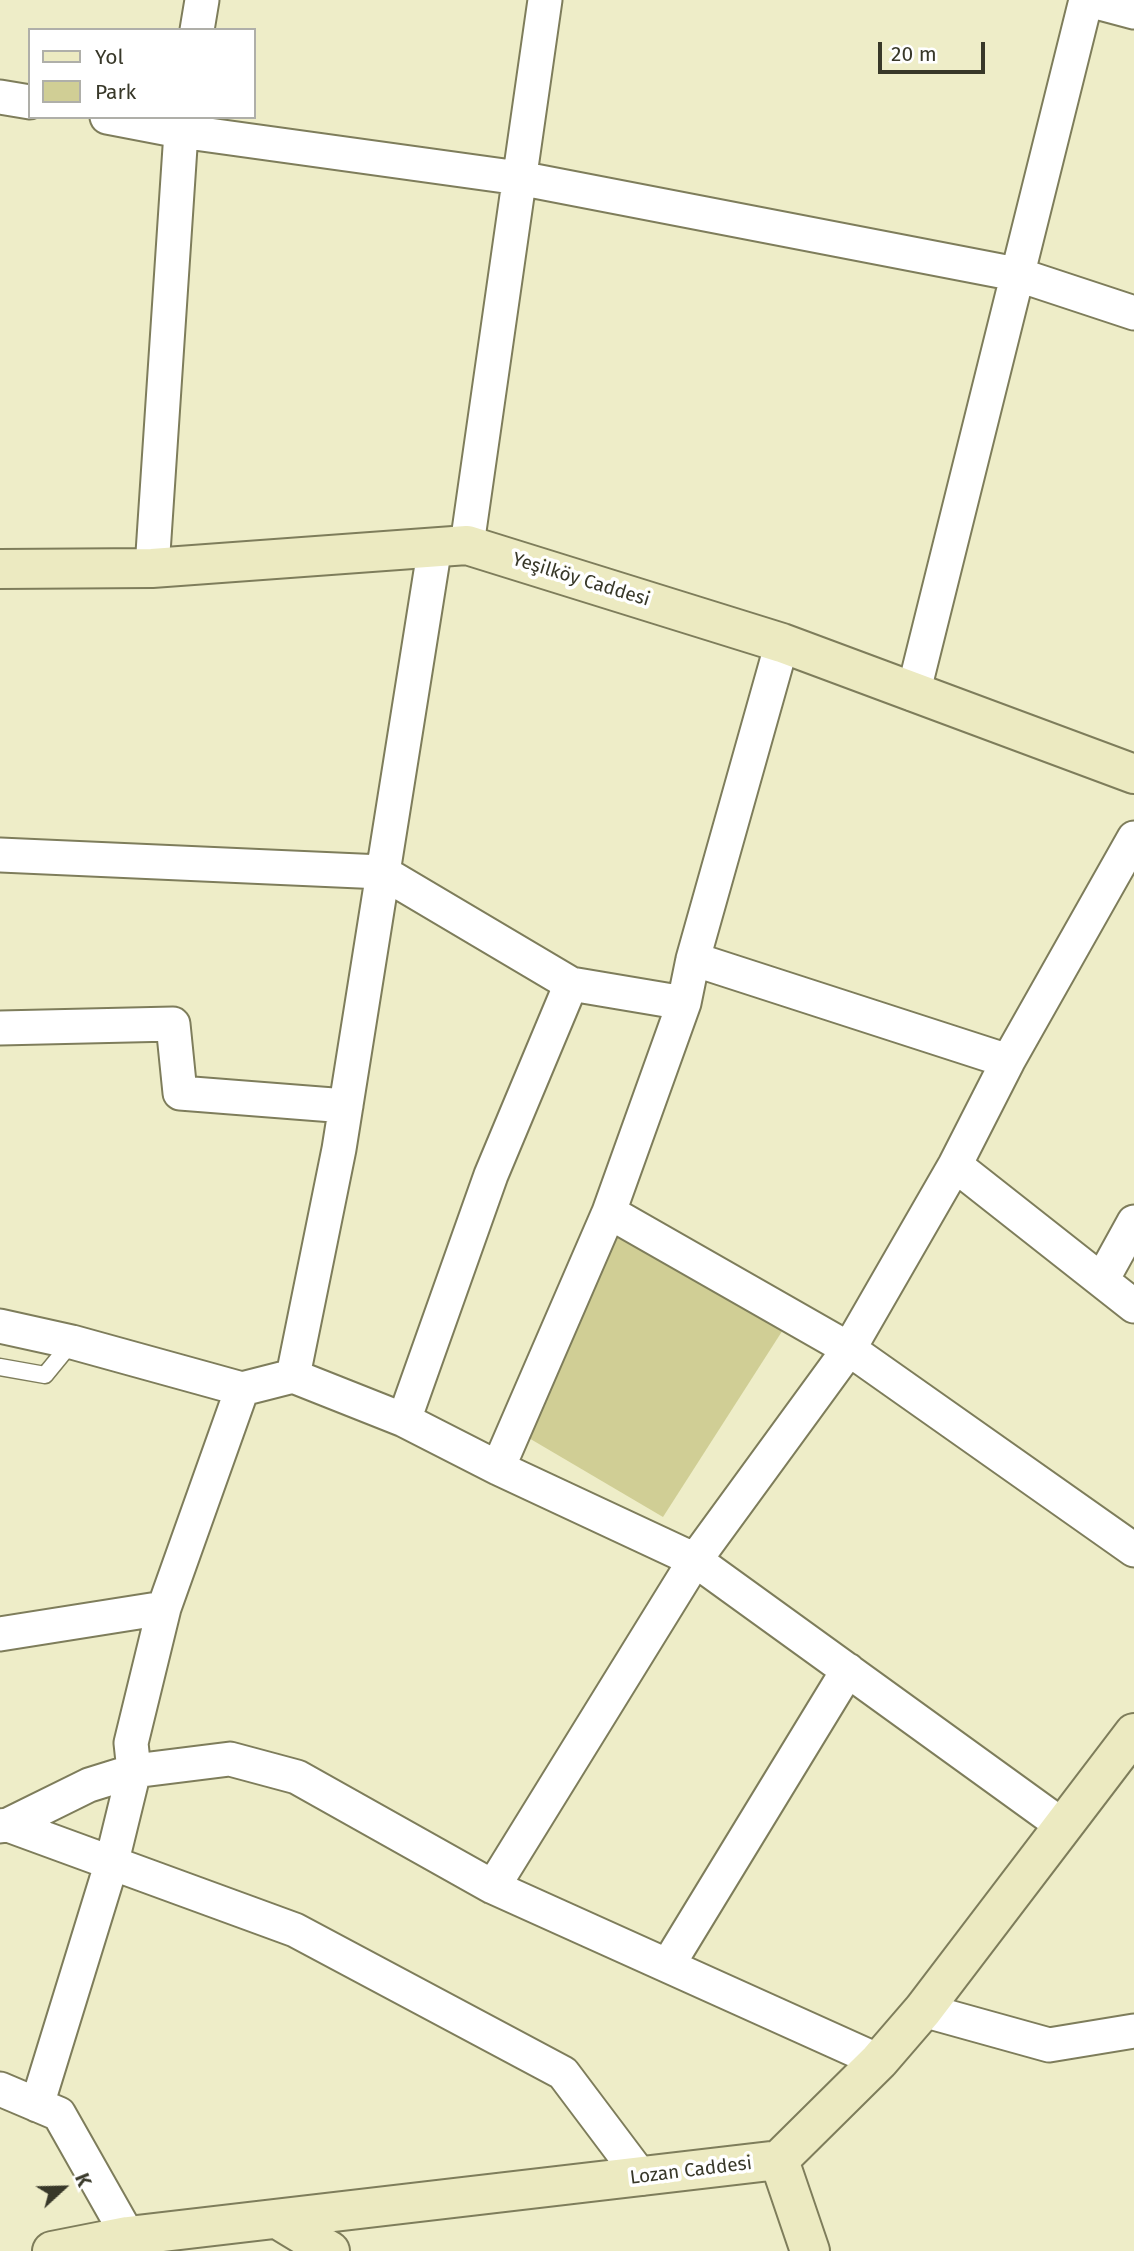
<!DOCTYPE html>
<html>
<head>
<meta charset="utf-8">
<style>
	body { margin:0 }
	#map { position:relative; width:1134px; height:2251px; overflow:hidden; background:#eeedc8; font-family:"Fira Sans",sans-serif }
	canvas { display:block }
	.legend { position:absolute; left:28px; top:28px; width:228px; height:91px; box-sizing:border-box; background:#fff; border:2px solid #afafa9; margin:0; padding:9px 12px; list-style:none; font-size:21px; color:#383829 }
	.legend li { display:flex; align-items:center; gap:14px; height:35px }
	.legend b { width:35px; border:2px solid #afafa9 }
	.north { position:absolute; left:28px; top:2153px; width:70px; height:70px; -webkit-text-stroke:5px #fff; paint-order:stroke; rotate:68deg; font-size:19px; font-weight:700; line-height:28px; text-align:center; color:#383829 }
	.north::after { content:''; display:block; margin:auto; width:24px; height:32px; background:#383829; clip-path:polygon(50% 0,100% 100%,50% 72%,0 100%) }
	.scale { position:absolute; left:878px; top:42px; width:107px; height:32px; box-sizing:border-box; border:4px solid #383829; border-top:0; padding-left:9px; font-size:21px; line-height:24px; white-space:nowrap; color:#383829; -webkit-text-stroke:5px #fff; paint-order:stroke }
</style>
</head>
<body>
<div id="map">
<canvas width="1134" height="2251"></canvas>
<ul class="legend">
<li><b style="height:9px;background:#eceac1"></b>Yol</li>
<li><b style="height:19px;background:#d0ce95"></b>Park</li>
</ul>
<div class="north">K</div>
<div class="scale">20 m</div>
</div>
<script>
const ctx = document.querySelector('canvas').getContext('2d');
ctx.lineJoin = 'round';
function fillPath(path, color) { ctx.fillStyle = color; ctx.fill(path, 'evenodd'); }
const poly = rows => new Path2D(rows.map(r => 'M' + r).join(''));
function strokePath(path, color, width, dash) { ctx.strokeStyle = color; ctx.lineWidth = width; ctx.lineCap = dash ? 'butt' : 'round'; ctx.setLineDash(dash || []); ctx.stroke(path); }
function drawText(font, color, halo, rows, align = 'center') {
  ctx.font = font + ' "Fira Sans",sans-serif'; ctx.lineWidth = 7; ctx.setLineDash([]); ctx.textBaseline = 'middle'; ctx.strokeStyle = halo; ctx.fillStyle = color; for (const [text, x, y, turn = 0] of rows) {
    ctx.save(); ctx.translate(x, y); ctx.rotate((+turn || 0) * Math.PI / 180); ctx.textAlign = isNaN(turn) ? turn : align; if (halo) ctx.strokeText(text, 0, 0); ctx.fillText(text, 0, 0); ctx.restore();
  }
}
fillPath(poly([
	[609,1225,788,1322,663,1517,522,1434]
]), '#d0ce95');
const lane = poly([
	[0,1367,45,1375,72,1342]
]);
const street = poly([
	[1089,0,1134,12],
	[197,30,202,0],
	[0,97,30,102],
	[107,117,180,131,519,178,1016,274,1134,313],
	[467,545,545,0],
	[152,568,182,117],
	[913,694,1086,0],
	[0,855,382,872,571,984,684,1003],
	[693,959,1008,1061],
	[0,1028,173,1024,180,1093,346,1106],
	[955,1165,1134,1306],
	[609,1212,849,1349,1134,1550],
	[1102,1280,1134,1222],
	[0,1326,72,1342,242,1389,293,1376,404,1420,498,1468,695,1560,1063,1826],
	[293,1376,339,1149,435,546],
	[404,1420,491,1175,571,984],
	[498,1468,609,1212,684,1003,693,959,782,643],
	[0,1634,164,1608],
	[8,1825,295,1930,563,2073,642,2178],
	[0,1826,8,1825,89,1785,134,1771,230,1759,297,1777,493,1887,879,2061],
	[493,1887,695,1560,849,1349,955,1165,1008,1061,1134,838],
	[668,1965,848,1670],
	[923,2010,1049,2045,1134,2031],
	[0,2089,59,2114,128,2236],
	[37,2105,111,1865,134,1771,131,1743,164,1608,242,1389]
]);
const secondary = poly([
	[0,569,152,568,467,545,782,643,1134,774],
	[779,2160,810,2251],
	[279,2220,330,2251],
	[52,2251,128,2236,779,2160,879,2061,923,2010,1134,1733]
]);
strokePath(lane, '#7e7d5b', 19);
strokePath(street, '#7e7d5b', 37);
strokePath(secondary, '#7e7d5b', 42);
strokePath(lane, '#fff', 16);
strokePath(street, '#fff', 33);
strokePath(secondary, '#eceac1', 38);
drawText('19px', '#383829', '#fff', [
	["Yeşilköy Caddesi",581,580,17],
	["Lozan Caddesi",691,2171,-7]
]);
</script>
</body>
</html>
